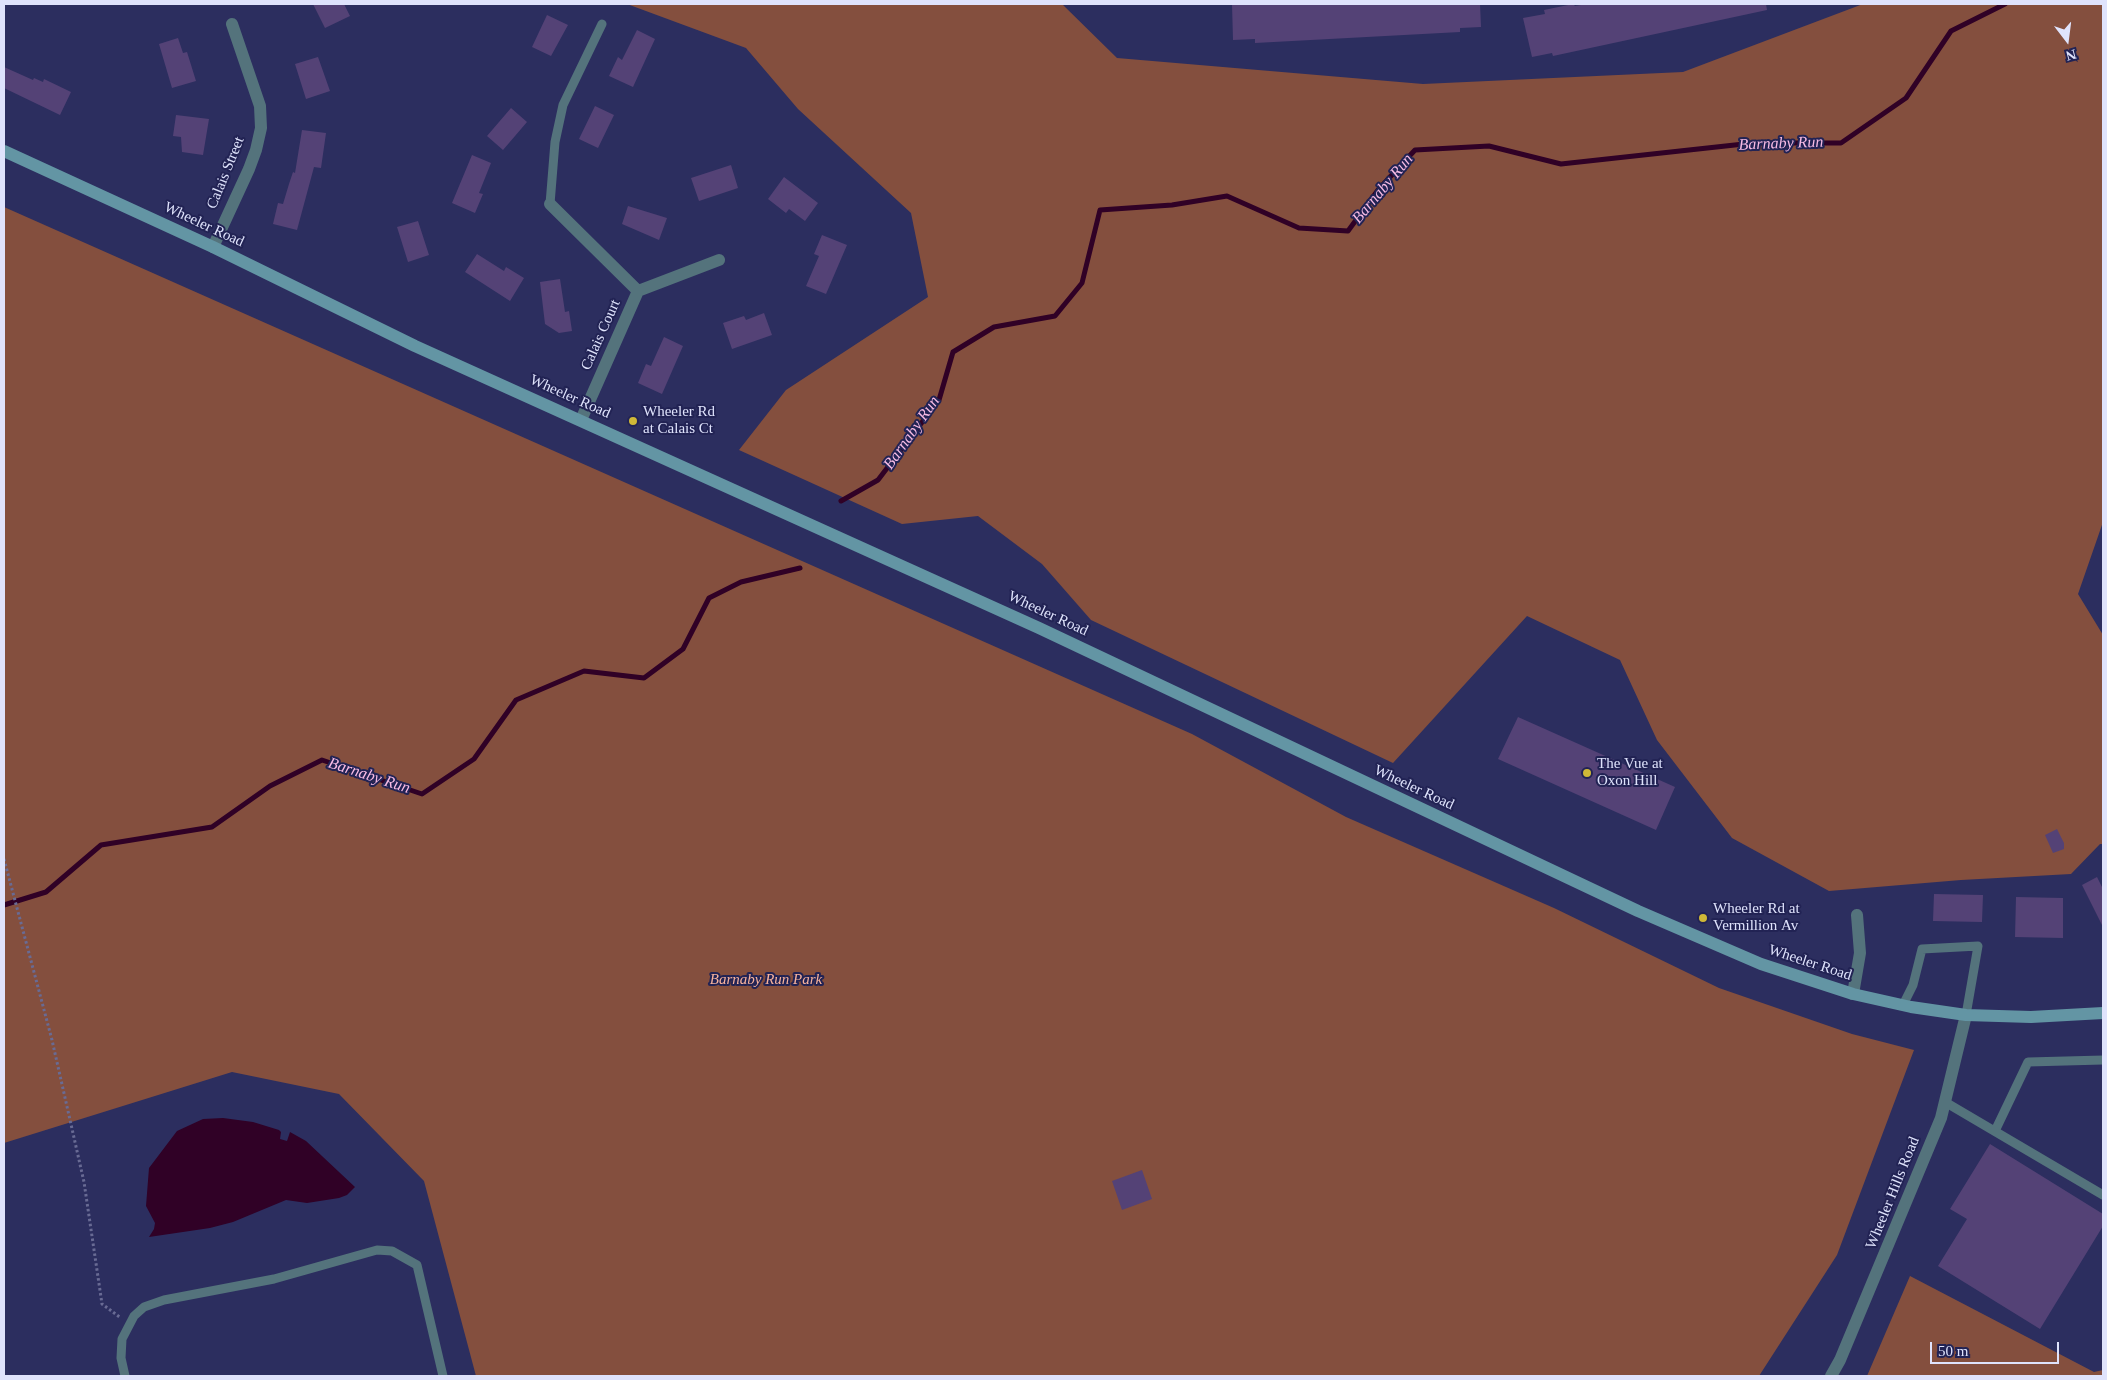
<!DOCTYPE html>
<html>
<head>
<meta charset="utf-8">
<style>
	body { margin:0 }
	#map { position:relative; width:2107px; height:1380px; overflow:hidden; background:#2c2e5f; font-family:Georgia,serif }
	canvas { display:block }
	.frame { position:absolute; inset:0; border:5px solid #dfe3fc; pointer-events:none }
	.north { position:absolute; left:2042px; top:15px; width:50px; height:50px; -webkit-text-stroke:4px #222354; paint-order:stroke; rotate:165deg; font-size:14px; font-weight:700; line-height:20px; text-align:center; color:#dfe3fc }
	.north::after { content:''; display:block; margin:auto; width:18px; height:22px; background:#dfe3fc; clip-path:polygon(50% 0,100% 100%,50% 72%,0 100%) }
	.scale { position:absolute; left:1930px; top:1342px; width:129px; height:22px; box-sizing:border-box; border:2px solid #dfe3fc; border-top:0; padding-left:6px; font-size:15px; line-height:18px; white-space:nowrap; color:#dfe3fc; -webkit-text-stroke:4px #222354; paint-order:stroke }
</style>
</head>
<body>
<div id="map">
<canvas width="2107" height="1380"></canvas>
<div class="frame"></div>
<div class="north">N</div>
<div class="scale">50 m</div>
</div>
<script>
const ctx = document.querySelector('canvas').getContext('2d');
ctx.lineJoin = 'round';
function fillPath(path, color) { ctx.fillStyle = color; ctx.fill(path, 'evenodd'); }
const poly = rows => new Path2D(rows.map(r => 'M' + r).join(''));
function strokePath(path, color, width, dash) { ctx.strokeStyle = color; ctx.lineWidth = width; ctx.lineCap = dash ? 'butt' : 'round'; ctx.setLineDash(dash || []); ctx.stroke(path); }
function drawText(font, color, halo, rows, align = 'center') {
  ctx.font = font + ' Georgia,serif'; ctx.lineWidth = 4; ctx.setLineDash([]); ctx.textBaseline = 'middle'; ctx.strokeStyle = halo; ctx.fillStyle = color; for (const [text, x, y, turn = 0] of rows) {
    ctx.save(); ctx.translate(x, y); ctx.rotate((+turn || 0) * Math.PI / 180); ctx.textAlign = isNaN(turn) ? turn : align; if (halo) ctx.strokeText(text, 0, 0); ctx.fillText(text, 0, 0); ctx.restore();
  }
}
fillPath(poly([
	[627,4,1062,4,1117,58,1423,84,1683,72,1863,4,2103,4,2103,522,2078,594,2103,635,2103,844,2100,844,2071,874,1961,880,1829,891,1732,838,1657,740,1620,660,1527,616,1393,763,1091,620,1042,564,978,516,902,524,739,450,786,390,928,297,911,213,798,109,746,48],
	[4,207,1192,734,1346,817,1554,908,1719,988,1852,1034,1914,1050,1837,1255,1759,1376,476,1376,424,1181,339,1094,232,1072,4,1143],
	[1910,1276,2094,1372,2103,1370,2103,1376,1867,1376]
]), '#844f3e');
fillPath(poly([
	[223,1118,253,1122,279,1130,281,1132,280,1139,287,1141,290,1132,306,1141,355,1187,347,1195,339,1198,307,1203,286,1200,233,1222,210,1228,149,1237,154,1229,155,1223,146,1206,149,1168,177,1131,203,1119]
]), '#300126');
strokePath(poly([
	[841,501,878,480,939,400,953,352,994,327,1055,316,1082,283,1100,210,1172,205,1227,196,1299,228,1348,231,1378,190,1415,150,1489,146,1561,164,1753,143,1841,143,1906,98,1951,31,2005,4],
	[4,905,46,892,101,845,212,827,270,786,322,760,422,794,474,759,516,700,584,671,644,678,683,649,709,598,741,582,800,568]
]), '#300126', 5);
fillPath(poly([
	[313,4,344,4,350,16,325,28],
	[1232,4,1480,4,1481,27,1460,28,1460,32,1255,43,1255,39,1233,40],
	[1573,4,1575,6,1587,4,1766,4,1767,10,1553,56,1552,53,1532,57,1523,18,1545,14,1544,10],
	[547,15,568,25,551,56,532,47],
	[637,30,655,39,633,87,609,76,618,57,622,60],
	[178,38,183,53,187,52,196,81,172,88,159,44],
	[318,57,330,91,306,99,295,64],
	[4,67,33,80,34,78,43,82,44,79,71,92,60,115,4,88],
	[595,106,614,115,598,148,579,139],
	[511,108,527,122,503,150,487,136],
	[176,115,209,119,203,155,182,152,181,137,173,136],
	[302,130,326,133,321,168,314,167,297,230,273,224,278,203,283,204,289,184,293,172,295,173],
	[472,155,491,163,479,193,483,194,475,213,452,203],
	[731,165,738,188,699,201,691,178],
	[784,177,818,203,805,221,789,209,786,213,768,199],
	[628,206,667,218,659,240,622,224],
	[418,221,429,255,408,262,397,227],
	[822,235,847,245,826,294,806,286,819,256,814,254],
	[477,254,504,271,506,267,524,278,510,301,465,272],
	[560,279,565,312,569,311,572,331,559,333,545,324,540,282],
	[764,313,772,335,732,349,723,323,744,316,746,320],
	[664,337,683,346,662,394,638,383,646,364,651,366],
	[1518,717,1675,787,1656,830,1498,759],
	[2057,829,2064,843,2064,849,2053,853,2045,835],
	[2097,877,2103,889,2103,927,2082,885],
	[1934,894,1983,895,1982,922,1933,921],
	[2016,897,2063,898,2063,938,2015,937],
	[1990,1144,2103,1214,2103,1226,2040,1329,1938,1266,1967,1219,1950,1209],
	[1142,1170,1152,1199,1122,1210,1112,1181]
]), '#544276');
strokePath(poly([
	[4,859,52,1040,84,1182,102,1304,121,1318]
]), '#696b94', 3, [2.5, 2.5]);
strokePath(poly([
	[550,204,555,142,563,105,602,24],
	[1903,1005,1913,985,1922,949,1978,946,1966,1015],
	[1945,1102,2103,1195],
	[1995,1131,2028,1062,2103,1060],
	[125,1376,121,1358,122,1339,134,1316,144,1307,164,1300,274,1279,377,1250,392,1251,417,1265,443,1376]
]), '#54737c', 9);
strokePath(poly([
	[550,204,638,291],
	[213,247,249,169,256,150,261,128,260,106,232,24],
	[581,420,638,291,719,260],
	[1853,994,1860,953,1857,915],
	[1831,1376,1840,1360,1941,1118,1966,1015]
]), '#54737c', 12);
strokePath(poly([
	[4,151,213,247,415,346,1039,628,1638,911,1761,964,1853,994,1911,1007,1966,1015,2031,1017,2103,1013]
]), '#6395a4', 12);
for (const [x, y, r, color] of [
	[633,421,5,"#cfb837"],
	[1587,773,5,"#cfb837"],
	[1703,918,5,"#cfb837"]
]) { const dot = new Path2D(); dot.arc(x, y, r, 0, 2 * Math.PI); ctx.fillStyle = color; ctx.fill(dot); strokePath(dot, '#222354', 2); }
drawText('15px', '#dfe3fc', '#222354', [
	["Calais Street",226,173,-68],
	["Wheeler Road",204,225,25],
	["Calais Court",601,335,-66],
	["Wheeler Road",570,397,24],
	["Wheeler Road",1048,614,25],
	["Wheeler Road",1414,788,25],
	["Wheeler Road",1810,963,18],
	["Wheeler Hills Road",1893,1193,-68]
]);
drawText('15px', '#dfe3fc', '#222354', [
	["Wheeler Rd",643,412],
	["at Calais Ct",643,429],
	["The Vue at",1597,764],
	["Oxon Hill",1597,781],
	["Wheeler Rd at",1713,909],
	["Vermillion Av",1713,926]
], 'left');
drawText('italic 15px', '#f7b39d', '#222354', [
	["Barnaby Run Park",766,980]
]);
drawText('italic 16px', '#f7bbe4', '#222354', [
	["Barnaby Run",1781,144,-2],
	["Barnaby Run",1383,189,-50],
	["Barnaby Run",912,433,-55],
	["Barnaby Run",369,776,18]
]);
</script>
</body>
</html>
